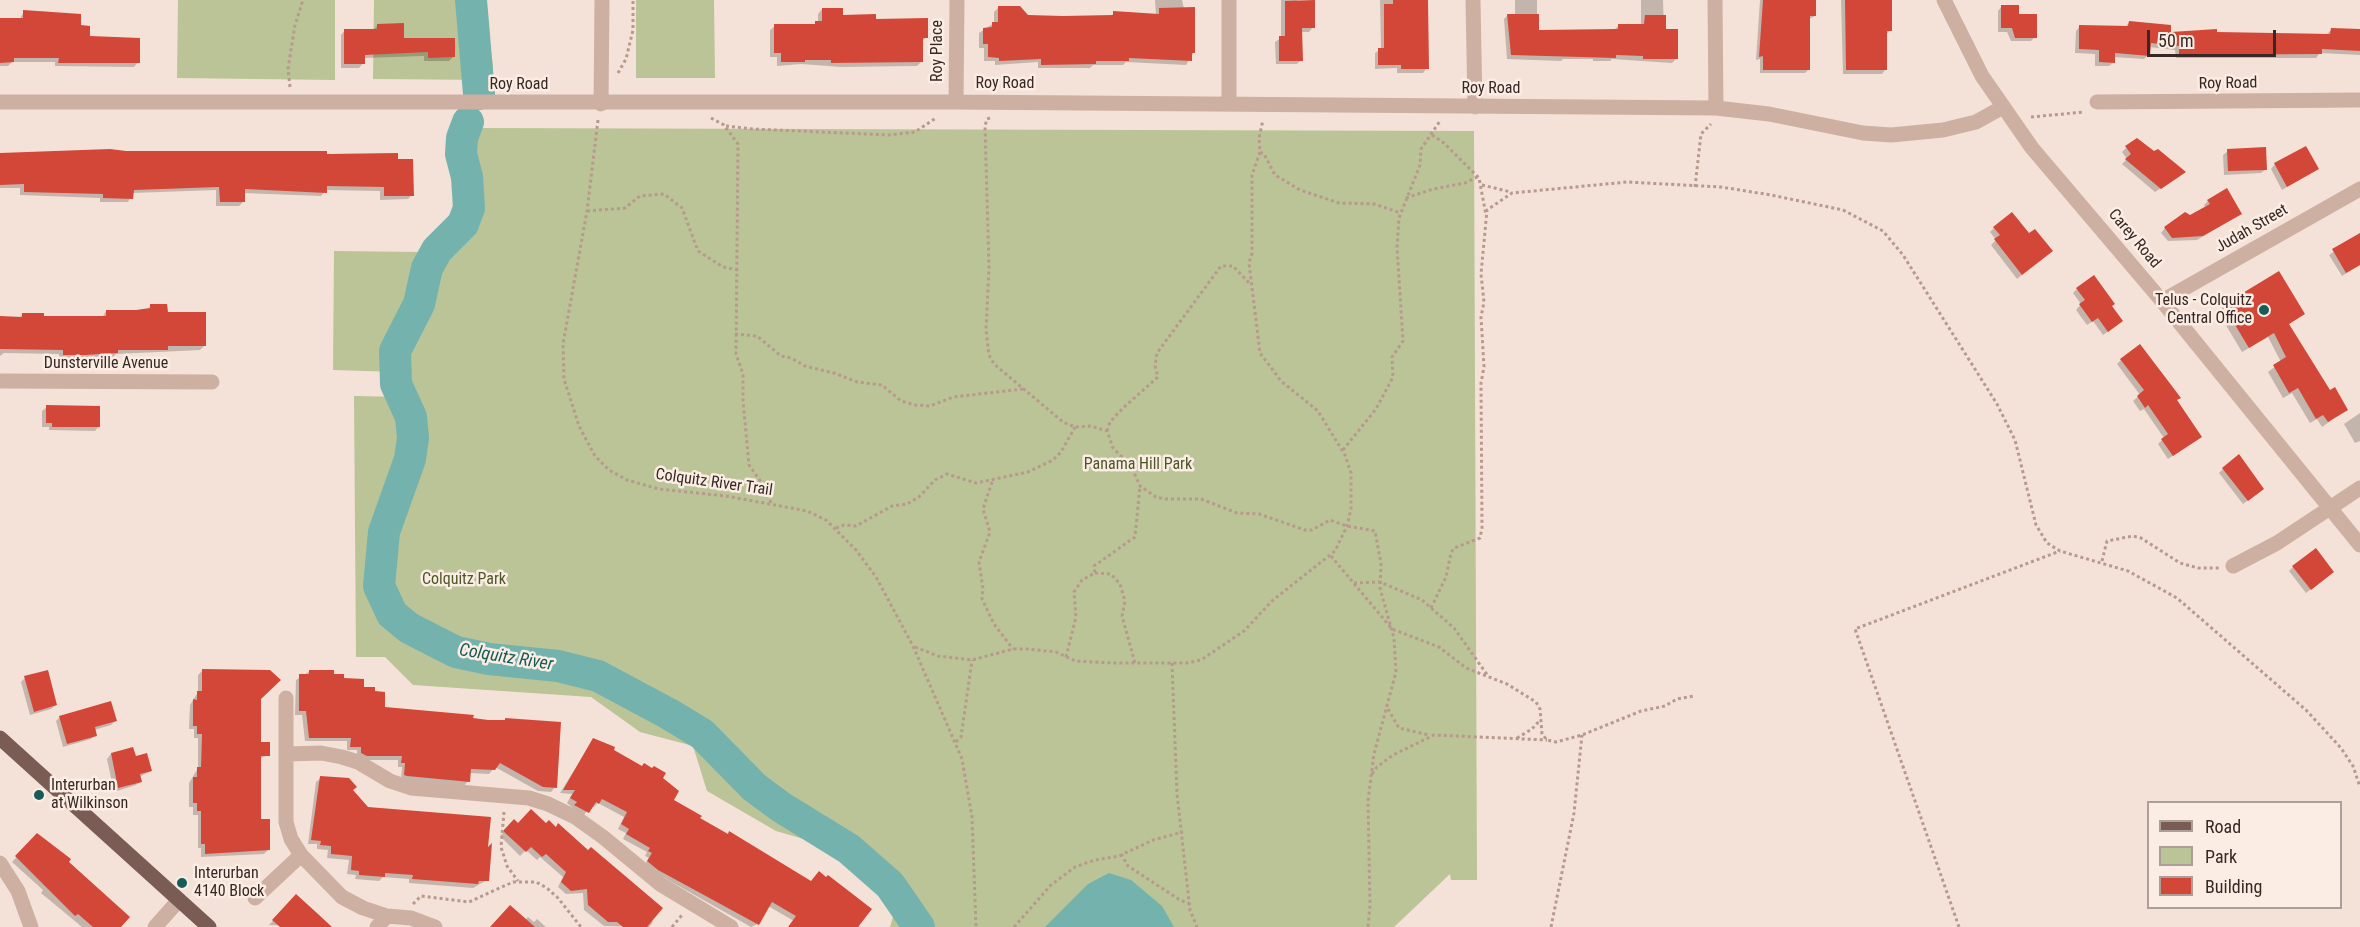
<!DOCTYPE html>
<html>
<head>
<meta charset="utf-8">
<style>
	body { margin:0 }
	#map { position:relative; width:2360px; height:927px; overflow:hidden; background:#f4e2d8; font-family:"Roboto Condensed",sans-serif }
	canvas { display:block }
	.legend { position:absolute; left:2147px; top:801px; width:195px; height:108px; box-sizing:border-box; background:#fbede4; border:2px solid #ad9e98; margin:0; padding:8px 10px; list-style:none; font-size:18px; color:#372825 }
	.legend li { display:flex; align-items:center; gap:12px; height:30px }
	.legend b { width:30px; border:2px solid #ad9e98 }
	.scale { position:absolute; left:2147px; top:30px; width:129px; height:27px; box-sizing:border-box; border:3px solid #372825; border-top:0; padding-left:8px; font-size:18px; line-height:21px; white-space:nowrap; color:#372825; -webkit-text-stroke:4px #fbede4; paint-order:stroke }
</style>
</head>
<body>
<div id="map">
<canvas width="2360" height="927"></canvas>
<ul class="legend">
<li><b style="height:8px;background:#7a5c55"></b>Road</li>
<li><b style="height:16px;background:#bbc496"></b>Park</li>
<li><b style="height:16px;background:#d24737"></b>Building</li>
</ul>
<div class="scale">50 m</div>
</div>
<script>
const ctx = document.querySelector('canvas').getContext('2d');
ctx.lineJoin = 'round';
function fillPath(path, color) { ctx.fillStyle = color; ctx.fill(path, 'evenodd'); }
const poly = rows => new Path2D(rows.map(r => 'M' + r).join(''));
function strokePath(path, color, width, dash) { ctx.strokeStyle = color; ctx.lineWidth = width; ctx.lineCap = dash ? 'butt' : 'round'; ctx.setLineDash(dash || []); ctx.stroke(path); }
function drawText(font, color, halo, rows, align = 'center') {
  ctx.font = font + ' "Roboto Condensed",sans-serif'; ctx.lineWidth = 5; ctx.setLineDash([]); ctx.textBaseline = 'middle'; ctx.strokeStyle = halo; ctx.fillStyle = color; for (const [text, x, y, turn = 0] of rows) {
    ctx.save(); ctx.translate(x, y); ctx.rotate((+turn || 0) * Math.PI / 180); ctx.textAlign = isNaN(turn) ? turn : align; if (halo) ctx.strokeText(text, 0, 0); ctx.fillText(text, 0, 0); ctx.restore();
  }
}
fillPath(poly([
	[178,0,335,0,335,80,177,78],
	[374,0,468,0,490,46,493,66,489,80,373,79],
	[636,0,714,0,715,78,636,78],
	[474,128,1474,131,1477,880,1451,880,1450,874,1394,927,890,927,898,900,831,847,776,831,707,791,693,746,640,732,591,697,413,685,385,657,356,657,354,396,403,397,398,388,397,372,333,370,334,251,423,252,427,242,460,223,465,204,454,163]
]), '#bbc496');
fillPath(poly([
	[1109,873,1131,880,1162,906,1174,927,1045,927,1088,884]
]), '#74b3ad');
fillPath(poly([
	[1155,0,1182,0,1194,52,1186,65,1126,62,1123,65,1093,65,1090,68,1038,68,1038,62,995,65,995,61,984,61,984,48,979,48,979,33,994,23,994,12,998,8,1027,16,1110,17,1114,13,1156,16],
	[1281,0,1297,0,1313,27,1309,32,1301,32,1301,60,1297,64,1276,64,1275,42,1281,38],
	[1380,0,1427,0,1427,68,1423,73,1397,73,1397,68,1375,69,1375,53,1381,49],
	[1515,0,1537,0,1537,31,1614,30,1619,25,1641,26,1641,0,1663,0,1664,31,1677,58,1672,63,1612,59,1610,61,1593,61,1593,59,1563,59,1561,61,1507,59,1504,19,1508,15,1515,15],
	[1760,0,1815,0,1815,16,1809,19,1808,70,1805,73,1760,73,1760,59,1756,60],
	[1841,0,1890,0,1890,30,1886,35,1886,69,1882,74,1843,74],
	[2002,6,2017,16,2035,37,2031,41,2011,41,2007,32,1998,32,1998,11],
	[822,9,842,17,874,20,927,37,922,41,921,62,917,66,841,67,801,64,777,66,777,57,770,57,770,30,775,26,812,26,818,22,818,14],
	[24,11,52,12,52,16,88,38,138,62,134,67,55,66,55,62,12,62,8,66,0,66,0,20,20,19],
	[2129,23,2169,33,2327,34,2331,30,2360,31,2360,55,2320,53,2316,58,2176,58,2175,50,2149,47,2148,55,2144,59,2114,57,2114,62,2109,66,2095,66,2095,54,2075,53,2076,31,2080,26,2124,28],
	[378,25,403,39,453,57,449,61,424,61,424,56,363,58,363,63,359,68,341,68,341,35,345,30,374,29],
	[2126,148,2180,176,2155,192,2122,164,2127,159,2122,152],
	[2228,151,2266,169,2261,173,2224,175,2223,155],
	[126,153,326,156,397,160,412,195,408,199,380,200,380,191,326,190,321,196,243,193,244,201,239,206,216,206,216,190,132,193,128,202,100,202,100,198,20,195,20,188,0,188,0,154],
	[2275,164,2317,169,2282,190,2271,169],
	[2208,201,2240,214,2197,240,2168,241,2161,233,2165,228,2206,208,2204,205],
	[1994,228,2046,255,2017,279,1991,245,1996,240,1990,232],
	[2360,234,2360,265,2342,276,2329,255],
	[2077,289,2111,306,2117,325,2103,335,2093,321,2087,325,2076,310,2081,304,2073,293],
	[151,306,205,345,200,350,116,354,113,357,59,359,59,354,4,353,0,356,0,318,19,318,22,315,42,318,102,318,106,311,147,310],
	[2224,306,2303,314,2288,325,2330,392,2346,410,2322,427,2317,419,2310,423,2292,393,2283,398,2268,372,2281,362,2268,337,2242,352,2218,312],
	[2121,360,2176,401,2195,441,2168,459,2158,444,2164,438,2144,409,2140,411,2133,401,2140,395,2117,364],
	[47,407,99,426,95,431,49,430,49,427,42,427,42,411],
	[2360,413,2360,441,2355,443,2344,424],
	[2223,469,2258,493,2243,504,2219,473],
	[2293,567,2328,576,2306,593,2289,571],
	[202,671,260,698,259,743,268,755,259,759,259,821,268,850,264,854,201,857,201,848,198,848,198,815,193,815,193,807,189,807,189,783,198,768,198,738,194,738,194,729,189,729,190,705,198,692,198,675],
	[310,671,333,675,363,689,383,708,472,720,503,722,506,719,555,787,551,792,538,791,495,767,489,774,469,773,468,781,464,786,401,780,402,767,398,767,398,760,362,760,357,757,357,750,347,750,347,741,305,741,302,715,295,715,296,680],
	[25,678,56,705,51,709,30,715,21,682],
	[60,717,115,721,111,725,94,730,96,735,91,739,63,747,56,721],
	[593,740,661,778,672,800,861,927,789,927,794,921,768,906,758,924,751,927,647,868,644,866,649,858,645,856,647,852,623,839,626,833,618,829,624,817,598,803,594,807,591,806,583,816,567,803,572,794,560,793],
	[111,754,135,758,151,771,139,777,141,781,136,785,114,792,107,759],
	[321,778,352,790,367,808,486,850,487,880,473,888,409,883,409,879,383,877,379,881,355,879,356,875,347,874,349,860,327,858,328,850,317,849,317,844,308,844,316,782],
	[514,822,651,920,653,922,649,927,604,926,584,910,583,893,566,894,558,887,563,877,540,857,537,860,526,850,520,856,500,836],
	[37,835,67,862,119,927,82,927,41,893,43,890,12,862],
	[296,896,330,927,269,925],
	[528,917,534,922,537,919,546,927,491,927,525,920]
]), '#0003');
strokePath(poly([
	[471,0,479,94],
	[468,122,462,138,461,154,467,177,469,208,463,224,437,250,427,268,419,304,395,351,396,384,411,417,413,438,410,459,384,532,379,586,392,614,409,628,456,652,489,659,558,666,598,676,669,714,702,734,754,787,781,807,849,849,890,885,919,927]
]), '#74b3ad', 32);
fillPath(poly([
	[1315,0,1315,28,1302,28,1303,61,1279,61,1279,36,1285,36,1285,1],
	[1393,0,1428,0,1429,69,1401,69,1401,65,1378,65,1378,48,1384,48,1384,4,1393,4],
	[1763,0,1816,0,1816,16,1810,16,1810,70,1763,70,1763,56,1759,57],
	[1845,0,1892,0,1892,31,1887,31,1887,70,1846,70],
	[2001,5,2019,5,2019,14,2037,14,2037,38,2015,38,2012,28,2001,28],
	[998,6,1020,6,1028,15,1063,16,1113,15,1113,11,1159,14,1159,8,1195,7,1195,53,1192,53,1192,61,1129,58,1129,61,1096,61,1096,64,1041,65,1041,59,999,61,999,58,988,57,988,44,983,44,983,28,992,27,992,22,998,22],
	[822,8,843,8,843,15,876,14,876,19,928,18,928,38,923,38,923,62,831,63,831,60,805,60,805,62,781,62,781,53,774,53,774,24,815,24,815,21,822,21],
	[23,10,81,14,81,25,90,26,90,36,140,38,140,63,58,63,59,58,14,58,14,62,0,63,0,18,23,18],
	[1507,14,1539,14,1539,30,1618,29,1618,24,1644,24,1645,15,1666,15,1666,29,1678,29,1678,59,1643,59,1643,56,1616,55,1616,58,1511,55],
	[2129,21,2171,25,2171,32,2217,29,2217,32,2330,34,2331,28,2360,29,2360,51,2322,49,2322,54,2179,55,2179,46,2151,43,2150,56,2115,53,2115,63,2099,62,2099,50,2079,49,2079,25,2128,26],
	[404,23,404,38,455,38,455,57,428,58,428,52,365,55,365,64,344,64,344,29,377,29,377,24],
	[2137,138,2154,151,2158,149,2186,172,2161,189,2125,159,2131,154,2125,146],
	[2306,146,2319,169,2287,187,2274,163],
	[2266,147,2267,170,2228,171,2227,149],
	[110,149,126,151,327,151,327,154,398,153,398,159,413,159,414,196,384,196,384,187,327,186,327,193,245,189,245,202,220,202,219,187,134,190,133,199,103,198,103,194,24,192,24,184,0,185,0,153],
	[2227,188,2242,214,2203,236,2172,238,2164,227,2185,212,2190,215,2210,204,2207,200],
	[2012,212,2029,233,2035,229,2053,251,2022,275,1994,239,2000,235,1993,227],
	[2360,233,2360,265,2346,273,2332,249],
	[2279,271,2305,314,2289,324,2330,390,2335,387,2348,410,2328,422,2323,415,2316,419,2298,388,2289,393,2273,365,2286,357,2274,333,2249,348,2223,305],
	[2094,275,2115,304,2112,306,2123,321,2108,332,2098,318,2092,322,2079,304,2085,300,2076,288],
	[150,304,167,304,168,312,206,312,206,346,168,346,168,350,118,350,118,353,85,355,63,355,63,350,0,349,0,316,22,317,22,313,44,313,44,316,106,316,106,310,136,310,150,308],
	[2140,344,2181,398,2177,400,2202,437,2173,456,2161,439,2168,434,2148,405,2145,408,2137,396,2144,390,2120,359],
	[46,405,100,406,100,427,52,427,52,423,46,423],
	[2239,454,2264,489,2248,501,2222,468],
	[2316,548,2334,572,2311,590,2292,566],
	[202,669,270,670,281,680,261,699,261,742,270,742,270,756,261,756,261,819,270,819,270,850,205,854,205,844,201,844,201,811,197,811,197,803,193,803,193,777,197,777,197,767,201,767,202,734,197,734,197,726,193,726,193,699,197,700,197,691,202,691],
	[48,670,57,705,34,712,24,676],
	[309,670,334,670,334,674,344,674,344,678,364,679,364,687,375,687,375,691,385,692,385,707,474,715,473,718,488,720,505,720,505,718,561,722,557,788,543,787,500,763,495,770,471,769,470,782,407,776,404,775,405,763,401,763,402,756,367,756,361,753,361,747,350,747,351,738,309,738,306,711,299,711,299,674,309,674],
	[111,701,117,721,95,727,97,736,67,744,59,716],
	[593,738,615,747,614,750,642,766,644,763,652,768,654,766,666,773,663,778,679,791,674,800,702,816,700,818,728,834,729,831,811,881,819,871,826,877,828,875,872,909,858,927,788,927,796,916,772,902,759,925,658,870,647,861,652,853,648,851,650,848,626,834,629,829,621,824,627,812,602,799,599,804,596,802,589,813,574,805,577,802,570,798,575,790,563,790],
	[133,747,136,756,147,753,152,771,140,774,142,782,118,788,111,753],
	[320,776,349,778,357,787,353,790,368,807,491,817,488,847,492,843,489,881,479,881,478,884,412,879,413,875,385,873,385,877,359,875,359,871,351,870,352,856,331,854,331,846,320,845,321,841,311,840],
	[531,809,546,823,549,820,556,827,558,823,588,850,591,847,663,908,647,927,623,927,617,922,608,922,588,905,587,889,571,891,561,882,566,872,546,854,542,857,531,847,526,852,503,831,514,819,518,823],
	[37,833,71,859,69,862,130,917,121,927,93,927,78,914,75,916,15,856],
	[296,894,318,914,332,927,280,927,272,920],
	[510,905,535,927,490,927]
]), '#d24737');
strokePath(poly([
	[618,73,626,59,633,30,633,0],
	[290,87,288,69,295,25,303,0],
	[2031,117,2084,112],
	[711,118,724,125,738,144,736,354,743,374,743,401,749,465,766,489,771,503],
	[990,118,987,119,985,126,989,267,986,330,989,355,994,364,1063,422,1075,427,1091,426,1107,431,1113,448,1131,466,1140,486,1156,497,1165,499,1201,499,1237,513,1259,514,1305,530,1312,530,1330,520,1347,526,1375,531,1381,564,1380,588,1394,638,1396,672,1374,754,1368,801,1370,906,1368,927],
	[598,120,587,211,563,344,564,379,579,426,595,456,609,470,627,480,659,489,726,496,807,511,826,520,856,550,876,577,913,646,962,759,972,817,976,927],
	[726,126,753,129,889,135,915,132,936,118],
	[1432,135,1444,143,1479,178,1486,215],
	[1260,152,1264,154,1275,175,1300,190,1339,203,1374,204,1401,213],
	[1482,185,1511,192],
	[1695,187,1701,134,1711,124],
	[1406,198,1433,189,1465,183,1477,177],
	[587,211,625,208,640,196,664,194,682,208,698,251,723,267,738,270],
	[735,334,757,336,781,356,791,358,805,366,834,373,857,382,882,385,901,401,915,405,930,406,953,397,1023,389],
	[1107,431,1110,422,1123,408,1158,377,1155,366,1157,353,1221,266,1233,266,1250,284],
	[1343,450,1376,409,1393,377,1392,357,1403,341,1397,247,1399,218,1420,165,1421,149,1440,121],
	[992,482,983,509,990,532,979,562,983,589,982,599,994,624,1013,649],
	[836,528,844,525,856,526,892,506,907,504,919,497,935,480,947,474,976,483,1028,472,1053,460,1061,452,1075,427],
	[1331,556,1392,629,1439,647,1466,668,1507,684,1536,702,1540,709,1542,734,1547,740,1556,742,1582,735,1641,711,1665,706,1677,699,1694,696],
	[2102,561,2107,541,2133,536,2141,538,2180,563,2198,568,2220,568],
	[1095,573,1111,574,1120,584,1125,601,1122,616,1135,663],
	[1354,583,1380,582,1422,600,1454,628,1488,676],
	[1431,608,1446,577,1451,553,1454,548,1480,538,1482,528,1481,383,1484,367,1481,317,1484,302,1481,274,1487,210,1512,193,1627,182,1721,187,1771,195,1843,210,1883,231,1903,255,1997,404,2015,440,2036,525,2047,543,2060,551,2128,571,2177,598,2306,710,2341,748,2353,766,2360,787],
	[915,647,938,656,972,660,1013,649,1028,649,1056,652,1075,661,1113,663,1187,663,1201,660,1244,631,1273,600,1335,551,1347,526,1351,509,1351,473,1345,455,1318,411,1281,381,1260,353,1249,263,1252,253,1252,175,1260,152,1259,138,1263,120],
	[1066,657,1076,617,1074,592,1082,580,1095,573,1094,566,1135,537,1140,486],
	[1172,663,1177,794,1190,910,1197,927],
	[1388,709,1399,728,1429,735],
	[1517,738,1532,729,1540,720],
	[956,742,961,737,972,660],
	[1372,774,1377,767,1393,755,1434,735,1547,740],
	[504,812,501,847,507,866,518,881],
	[1121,854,1128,866,1180,900,1190,904],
	[413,904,421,896,469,902,513,882,536,882,547,888,558,898,581,927],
	[672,927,682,915],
	[1014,927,1051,885,1075,867,1095,860,1119,856,1153,840,1183,832],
	[1551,927,1574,813,1582,735],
	[1959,927,1855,629,2060,551]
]), '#b8998d', 3, [3, 3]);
strokePath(poly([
	[1473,0,1475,107],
	[1715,0,1716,108],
	[1944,0,1982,76,2032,148,2162,301,2360,545],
	[0,102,956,102,1716,108,1769,114,1863,133,1891,135,1943,130,1976,122,2003,107],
	[956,102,957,0],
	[2097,102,2360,100],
	[1229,103,1229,0],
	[601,104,602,0],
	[2162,301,2360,189],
	[0,381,212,382],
	[2233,566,2277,543,2360,488],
	[286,698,286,822,291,839,301,855,342,897,363,908,387,916,411,918,435,927],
	[287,754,321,753,342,757,358,762,390,781,411,788,529,798,548,804,575,817,603,837,660,884,731,927],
	[0,863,18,891,31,927],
	[255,898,301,855],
	[155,927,179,900],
	[377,927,387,916]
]), '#cdb0a2', 15);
strokePath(poly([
	[0,738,209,927]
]), '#7a5c55', 15);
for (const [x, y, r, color] of [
	[2264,310,6,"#175c57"],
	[39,795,6,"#175c57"],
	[182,883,6,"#175c57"]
]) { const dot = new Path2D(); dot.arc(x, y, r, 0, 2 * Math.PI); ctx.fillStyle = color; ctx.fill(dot); strokePath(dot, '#fbede4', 2); }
drawText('16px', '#372825', '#fbede4', [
	["Roy Place",938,51,-90],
	["Roy Road",1005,84],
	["Roy Road",2228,84,-1],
	["Roy Road",519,85],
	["Roy Road",1491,89],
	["Judah Street",2252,229,-30],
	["Carey Road",2134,239,50],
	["Dunsterville Avenue",106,364],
	["Colquitz River Trail",714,483,8]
]);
drawText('16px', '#372825', '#fbede4', [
	["Telus - Colquitz",2252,301,"right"],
	["Central Office",2252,319,"right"],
	["Interurban",51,786],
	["at Wilkinson",51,804],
	["Interurban",194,874],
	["4140 Block",194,892]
], 'left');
drawText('16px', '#4c5727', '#fbede4', [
	["Panama Hill Park",1138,465],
	["Colquitz Park",464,580]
]);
drawText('italic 18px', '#175c57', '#fbede4', [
	["Colquitz River",506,658,9]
]);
</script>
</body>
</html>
